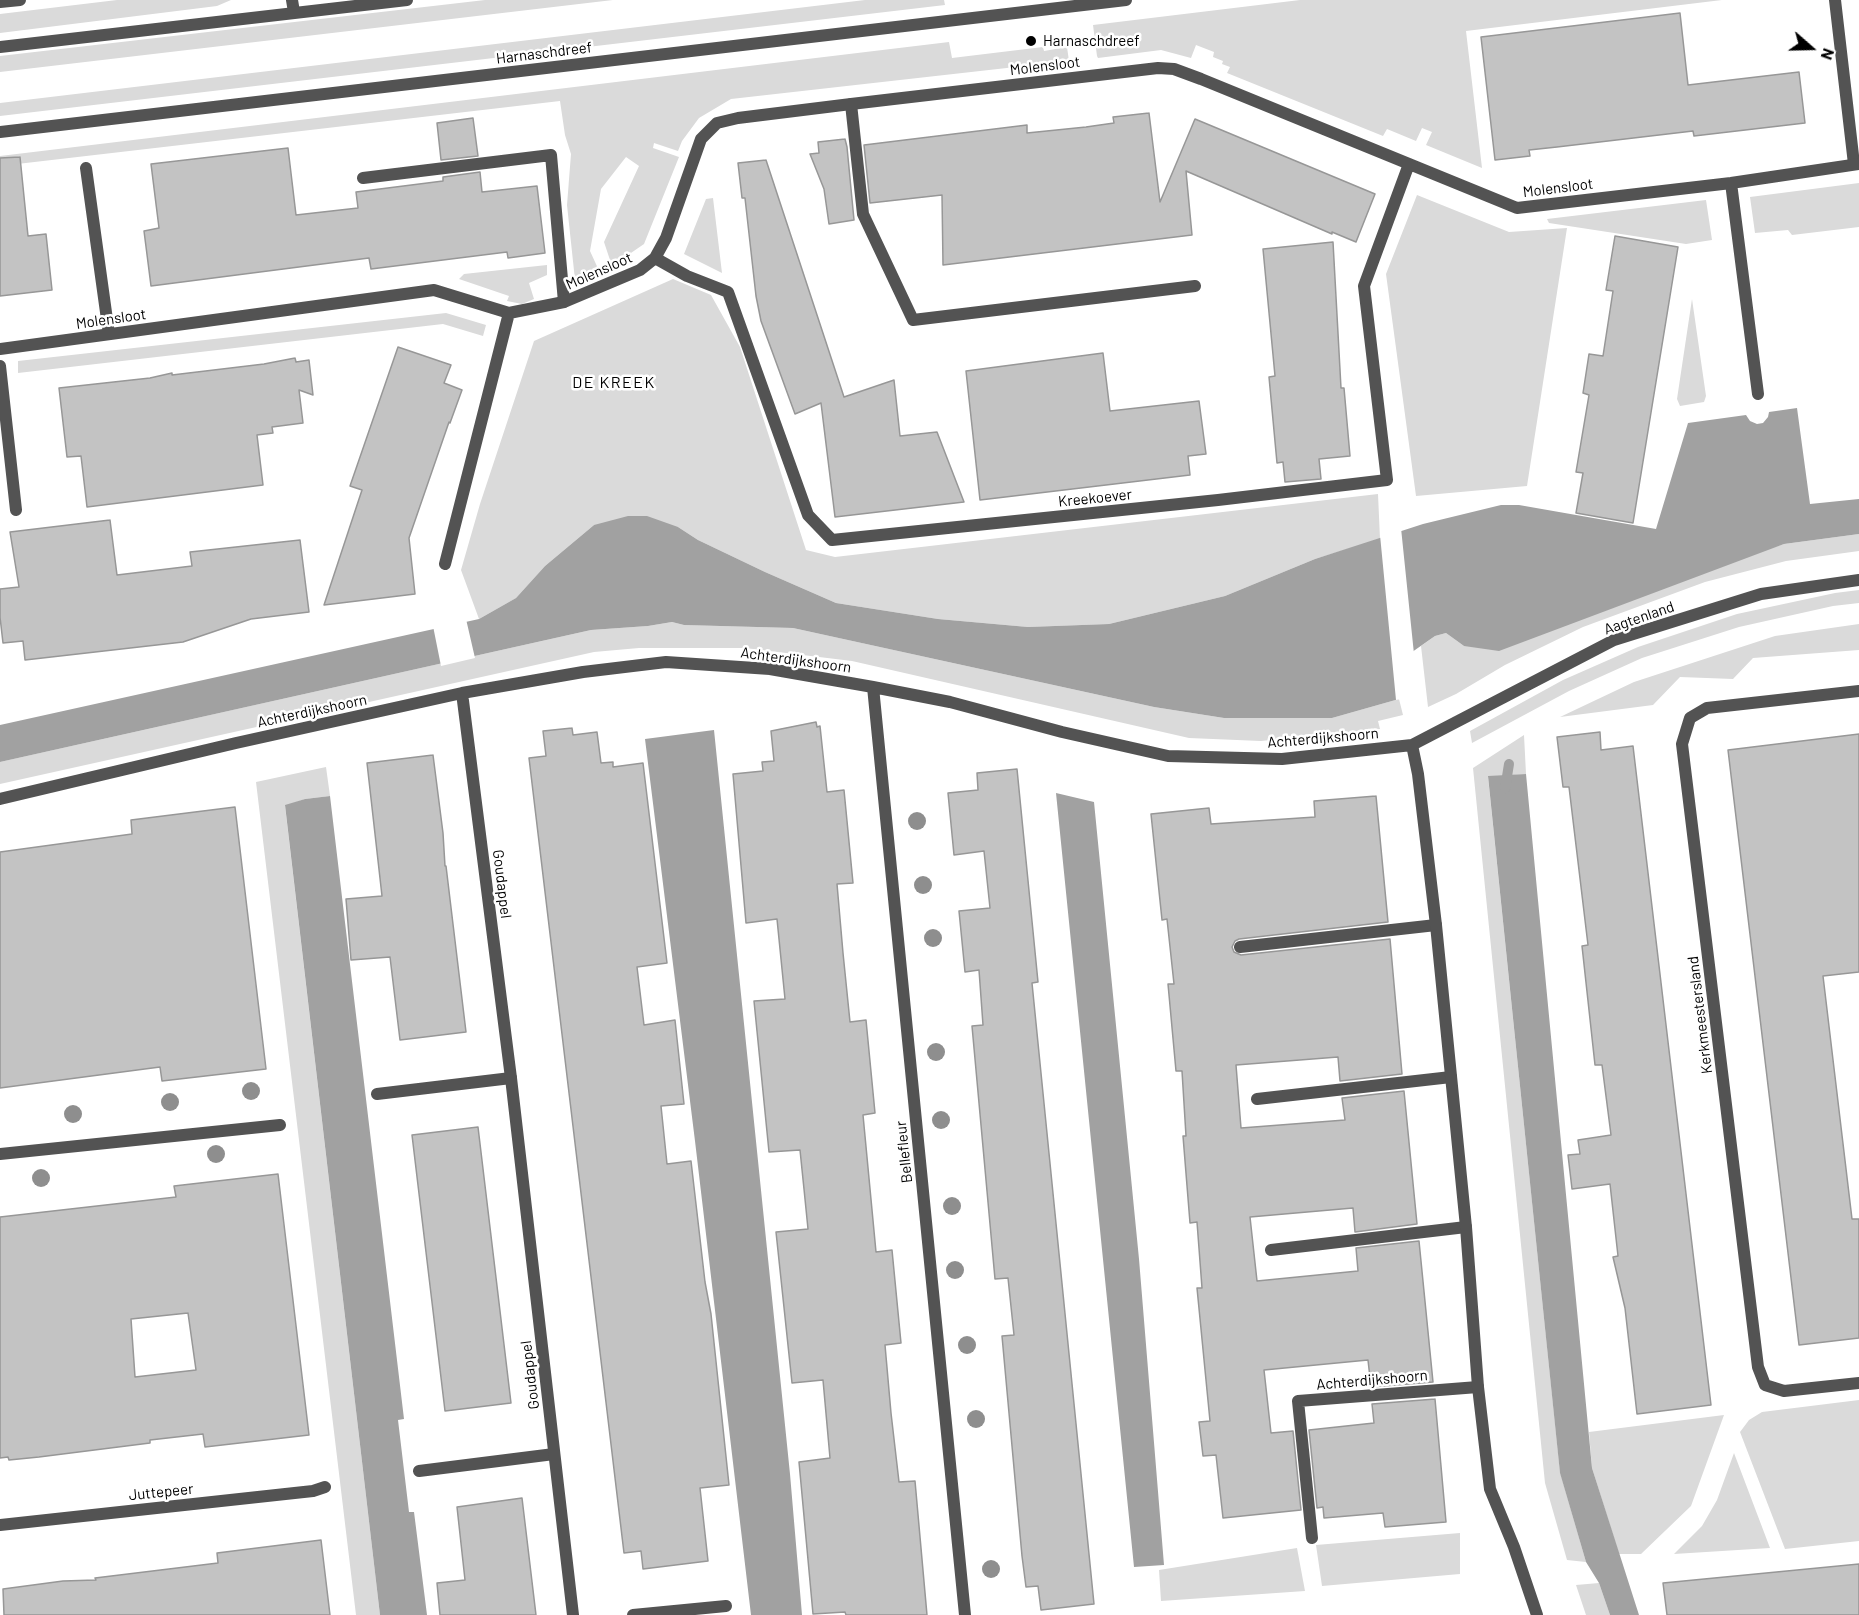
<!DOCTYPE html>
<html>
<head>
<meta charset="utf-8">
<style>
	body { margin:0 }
	#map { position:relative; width:1859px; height:1615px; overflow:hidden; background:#fff; font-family:Barlow,sans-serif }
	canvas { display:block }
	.north { position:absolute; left:1781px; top:18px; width:60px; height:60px; -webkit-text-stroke:4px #fff; paint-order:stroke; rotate:110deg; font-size:16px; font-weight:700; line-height:24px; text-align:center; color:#000 }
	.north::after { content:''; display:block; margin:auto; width:21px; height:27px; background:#000; clip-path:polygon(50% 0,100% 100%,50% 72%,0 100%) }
</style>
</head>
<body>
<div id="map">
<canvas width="1859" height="1615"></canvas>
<div class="north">N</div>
</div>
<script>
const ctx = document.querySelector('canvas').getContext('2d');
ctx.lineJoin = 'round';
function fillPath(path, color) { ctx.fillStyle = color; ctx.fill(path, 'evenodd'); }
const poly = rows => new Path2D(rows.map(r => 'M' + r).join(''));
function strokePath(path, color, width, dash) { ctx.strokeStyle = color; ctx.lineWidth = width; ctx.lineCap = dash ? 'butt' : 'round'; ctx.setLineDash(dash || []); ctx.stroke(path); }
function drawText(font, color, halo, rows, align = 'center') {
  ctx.font = font + ' Barlow,sans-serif'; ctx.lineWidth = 5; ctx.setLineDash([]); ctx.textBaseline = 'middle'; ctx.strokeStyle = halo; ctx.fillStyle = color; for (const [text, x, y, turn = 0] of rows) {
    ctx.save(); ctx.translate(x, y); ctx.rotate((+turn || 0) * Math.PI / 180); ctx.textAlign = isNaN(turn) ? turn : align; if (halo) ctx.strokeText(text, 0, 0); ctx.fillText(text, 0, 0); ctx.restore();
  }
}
fillPath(poly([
	[117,0,231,0,217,6,0,33,0,14],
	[485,0,613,0,0,72,0,56],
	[865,0,944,0,945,5,0,116,0,103],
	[1300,0,1722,0,1466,31,1482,168,1426,145,1432,132,1422,128,1416,141,1387,129,1383,136,1227,73,1230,67,1222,64,1223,61,1213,57,1214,52,1196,45,1191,58,1161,50,1098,58,1097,56,1093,25],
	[949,42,952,58,1043,47,1044,51,1067,47,1069,61,731,99,699,118,682,141,678,151,654,143,653,148,679,157,644,244,628,255,626,261,613,269,604,242,639,166,626,157,601,189,590,251,601,275,589,280,584,275,575,280,567,205,571,154,565,135,560,101,0,166,0,156],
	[1859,183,1859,227,1792,235,1788,230,1755,233,1750,197],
	[1417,195,1509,232,1567,228,1527,486,1416,496,1386,274],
	[713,198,722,273,684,254,706,199],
	[1706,200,1712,240,1686,244,1549,223,1547,219],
	[547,265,547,275,529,283,534,299,522,304,507,301,509,296,459,279,464,274],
	[673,279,711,295,740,347,806,550,835,557,1378,494,1380,539,1315,559,1225,596,1109,624,1028,627,938,619,836,603,765,572,698,540,678,527,594,525,545,566,516,598,479,619,461,570,480,504,534,341],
	[1692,299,1706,396,1704,402,1680,406,1677,399],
	[446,313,486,325,483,336,443,324,18,373,18,361],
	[1859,534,1859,551,1786,561,1705,582,1583,627,1505,665,1456,694,1428,707,1421,646,1435,636,1446,633,1464,646,1784,544],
	[1859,590,1859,603,1833,606,1739,627,1642,658,1569,691,1472,743,1470,731,1563,680,1638,647,1737,614,1835,593],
	[672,622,684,625,793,628,1154,707,1224,718,1332,718,1399,699,1403,715,1378,721,1380,729,1261,741,1189,738,852,661,745,648,639,648,594,652,0,784,0,762,591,630,648,626],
	[1859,624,1859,650,1753,658,1733,679,1680,677,1653,705,1560,717,1634,682,1775,636],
	[1524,735,1526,774,1488,777,1560,1472,1586,1562,1567,1560,1545,1483,1473,768],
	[326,767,330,796,305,799,285,806,380,1615,356,1615,256,782],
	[1859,1400,1859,1541,1785,1549,1740,1432,1749,1420,1762,1412],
	[1724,1415,1691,1506,1641,1554,1619,1554,1592,1468,1589,1432],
	[1734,1453,1770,1548,1674,1554,1702,1526,1717,1500],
	[1460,1533,1460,1574,1322,1586,1316,1545],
	[1297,1548,1305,1591,1161,1601,1159,1570],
	[1599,1583,1610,1615,1586,1615,1576,1585]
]), '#dadada');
fillPath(poly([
	[1797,408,1810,504,1859,499,1859,534,1784,544,1499,651,1464,646,1446,633,1435,636,1405,657,1400,668,1399,699,1332,718,1224,718,1154,707,793,628,684,625,672,622,648,626,591,630,0,762,0,725,479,619,516,598,545,566,594,525,628,516,647,516,678,527,698,540,765,572,836,603,938,619,1028,627,1109,624,1225,596,1315,559,1423,524,1501,505,1519,505,1656,529,1688,423,1746,415,1750,421,1757,424,1763,423,1768,417,1769,412],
	[714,730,790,1474,802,1615,751,1615,695,1141,645,739],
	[1526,774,1592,1468,1639,1615,1610,1615,1599,1583,1586,1562,1560,1473,1488,776],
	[1056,793,1094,802,1139,1259,1164,1565,1134,1567],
	[330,796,404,1419,398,1420,409,1512,414,1512,427,1615,380,1615,285,805,305,799]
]), '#a1a1a1');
fillPath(poly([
	[1401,528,1414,654,1407,658,1403,669,1402,699,1396,700,1380,535],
	[466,619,475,658,441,666,433,626]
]), '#fff');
strokePath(poly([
	[1505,789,1509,764]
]), '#a1a1a1', 10);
const building = poly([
	[1680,13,1688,85,1799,72,1805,123,1694,136,1693,131,1557,147,1529,150,1530,156,1495,160,1481,37,1680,13],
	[1149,113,1160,202,1195,119,1375,194,1356,242,1332,232,1332,234,1186,171,1192,235,943,265,942,195,870,203,864,145,1027,125,1027,133,1086,127,1114,123,1113,117,1149,113],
	[473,118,478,156,441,160,437,123,473,118],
	[845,139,847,147,854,220,829,224,824,189,810,154,819,153,818,142,845,139],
	[288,148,296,215,358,208,356,192,443,181,443,177,480,172,482,192,537,186,545,253,508,258,507,252,371,269,369,258,151,286,144,231,159,228,151,164,288,148],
	[20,157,28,236,46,234,52,290,0,296,0,158,20,157],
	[766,160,844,397,894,380,900,436,937,432,964,502,835,517,821,403,795,414,761,321,756,296,745,198,742,198,738,163,766,160],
	[1615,236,1678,247,1633,523,1576,513,1583,473,1576,472,1589,395,1583,393,1589,354,1603,356,1613,291,1606,290,1615,236],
	[1333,242,1341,388,1344,388,1350,456,1319,459,1321,479,1285,482,1283,462,1277,463,1269,377,1275,376,1263,249,1333,242],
	[398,347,451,365,444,383,462,390,450,423,449,422,409,538,415,594,324,605,362,490,350,486,398,347],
	[1103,353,1110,411,1199,401,1206,454,1188,456,1190,475,980,500,966,371,1103,353],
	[295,358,296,362,309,360,313,395,299,390,303,423,272,427,273,433,257,435,263,485,87,507,81,456,67,457,59,388,150,378,172,373,172,375,264,364,295,358],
	[110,520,117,575,192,566,190,552,300,540,309,612,251,619,183,642,25,660,23,641,3,643,0,617,0,589,19,587,10,532,110,520],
	[816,722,817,727,820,726,827,792,844,790,853,883,837,884,843,953,850,1022,866,1020,875,1113,863,1115,876,1252,892,1250,901,1343,885,1345,891,1413,899,1482,915,1481,927,1615,846,1615,845,1612,813,1614,799,1462,830,1458,823,1380,792,1383,776,1232,808,1229,804,1189,800,1150,769,1152,754,1001,785,999,777,919,746,923,733,774,763,771,762,762,774,761,771,731,816,722],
	[572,728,573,735,597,732,601,763,613,762,613,767,643,763,667,963,637,967,644,1025,675,1020,684,1104,661,1106,667,1164,691,1161,705,1282,711,1314,729,1485,700,1488,708,1561,643,1569,641,1551,624,1553,529,758,546,756,543,731,572,728],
	[1600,732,1601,750,1633,746,1711,1405,1637,1414,1625,1308,1613,1257,1618,1256,1610,1184,1572,1189,1568,1155,1580,1154,1578,1140,1611,1135,1602,1065,1595,1065,1582,946,1588,945,1569,787,1563,787,1557,737,1600,732],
	[1859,734,1859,972,1823,976,1852,1219,1859,1219,1859,1338,1799,1345,1728,750,1859,734],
	[433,755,443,833,445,866,446,866,466,1032,400,1040,390,957,351,960,346,899,382,896,367,763,433,755],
	[1017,769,1038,982,1032,983,1094,1604,1041,1610,1038,1586,1026,1587,1022,1556,1002,1336,1014,1335,1008,1278,995,1279,972,1026,983,1025,979,970,965,972,959,911,990,908,984,851,954,855,948,793,978,790,977,773,1017,769],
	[1376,796,1388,922,1239,939,1235,941,1232,947,1234,952,1241,955,1390,939,1402,1074,1340,1081,1338,1057,1236,1065,1241,1128,1345,1120,1342,1098,1404,1091,1417,1224,1355,1232,1353,1208,1250,1217,1257,1281,1358,1271,1356,1248,1419,1241,1433,1382,1371,1387,1368,1360,1264,1370,1271,1433,1293,1431,1301,1510,1223,1518,1216,1455,1203,1456,1199,1422,1210,1421,1197,1288,1202,1288,1197,1222,1190,1223,1183,1136,1186,1136,1182,1071,1176,1071,1168,984,1174,984,1167,919,1162,920,1151,814,1209,808,1211,824,1315,817,1314,801,1376,796],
	[235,807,266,1069,162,1081,160,1067,0,1088,0,852,132,834,131,820,235,807],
	[478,1127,511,1403,445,1411,412,1135,478,1127],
	[278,1174,309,1435,205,1447,203,1434,150,1440,150,1443,39,1457,9,1460,8,1457,0,1458,0,1217,176,1197,174,1186,278,1174],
	[188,1313,196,1370,135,1377,131,1319,188,1313],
	[1435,1399,1446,1522,1385,1527,1383,1513,1324,1518,1323,1507,1317,1508,1309,1430,1374,1423,1372,1404,1435,1399],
	[522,1498,536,1615,440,1615,437,1583,465,1580,457,1507,522,1498],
	[321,1540,330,1615,4,1615,3,1589,63,1581,96,1580,95,1578,218,1563,217,1553,321,1540],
	[1859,1564,1859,1615,1667,1615,1663,1583,1859,1564]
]);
fillPath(building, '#c3c3c3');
strokePath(building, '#979797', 1.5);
strokePath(poly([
	[1835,0,1854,164],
	[851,104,863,214,913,320,1195,286],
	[0,132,1126,0],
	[86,168,109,334],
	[363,178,551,155,564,302],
	[0,366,16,510],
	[1240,947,1436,925],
	[377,1094,511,1078],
	[1257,1099,1451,1077],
	[1271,1250,1466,1227],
	[419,1471,554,1454],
	[1312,1538,1298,1401,1478,1387],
	[633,1615,726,1606]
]), '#535353', 12);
strokePath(poly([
	[292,0,294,12],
	[1731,183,1758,394],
	[655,258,687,276,728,292,808,515,832,540,1218,500,1387,480,1364,286,1409,164],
	[0,349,434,290,509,313,564,302,640,270,655,258,666,238,701,139,717,123,738,118,851,104,1158,68,1174,69,1201,79,1517,208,1731,183,1859,164],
	[445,564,509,313],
	[873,687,965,1615],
	[1859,691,1707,708,1690,718,1682,744,1758,1367,1765,1385,1784,1391,1859,1383],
	[462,693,511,1078,573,1615],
	[1412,745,1614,640,1761,594,1859,580],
	[0,799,236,743,462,693,583,672,666,662,770,669,873,687,950,702,1062,732,1168,756,1282,759,1412,745,1418,774,1436,925,1466,1227,1478,1387,1490,1489,1514,1547,1537,1615],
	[0,1154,280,1125],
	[0,1525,313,1491,325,1487]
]), '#535353', 12);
strokePath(poly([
	[0,2,20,0],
	[0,47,407,0]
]), '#535353', 12);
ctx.fillStyle = '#8e8e8e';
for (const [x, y] of [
	[917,821],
	[923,885],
	[933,938],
	[936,1052],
	[251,1091],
	[170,1102],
	[73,1114],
	[941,1120],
	[216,1154],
	[41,1178],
	[952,1206],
	[955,1270],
	[967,1345],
	[976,1419],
	[991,1569]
]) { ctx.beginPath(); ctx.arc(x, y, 9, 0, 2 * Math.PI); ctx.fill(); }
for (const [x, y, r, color] of [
	[1031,41,6,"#000"]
]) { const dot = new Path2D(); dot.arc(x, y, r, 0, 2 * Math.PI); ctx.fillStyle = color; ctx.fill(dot); strokePath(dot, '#fff', 2); }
drawText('15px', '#000', '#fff', [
	["Harnaschdreef",1043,41]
], 'left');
drawText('15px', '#000', '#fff', [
	["Harnaschdreef",544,53,-7],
	["Molensloot",1045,66,-7],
	["Molensloot",1558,188,-7],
	["Molensloot",599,271,-24],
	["Molensloot",111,319,-8],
	["Kreekoever",1095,498,-6],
	["Aagtenland",1639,618,-19],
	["Achterdijkshoorn",796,660,8],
	["Achterdijkshoorn",312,711,-12],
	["Achterdijkshoorn",1323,738,-5],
	["Goudappel",502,884,83],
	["Kerkmeestersland",1700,1015,-97],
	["Bellefleur",904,1152,-96],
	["Goudappel",530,1375,-97],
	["Achterdijkshoorn",1372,1380,-5],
	["Juttepeer",161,1492,-6]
]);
ctx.letterSpacing = '1.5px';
drawText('16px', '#000', '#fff', [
	["DE KREEK",614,383]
]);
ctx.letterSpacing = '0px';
</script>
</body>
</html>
